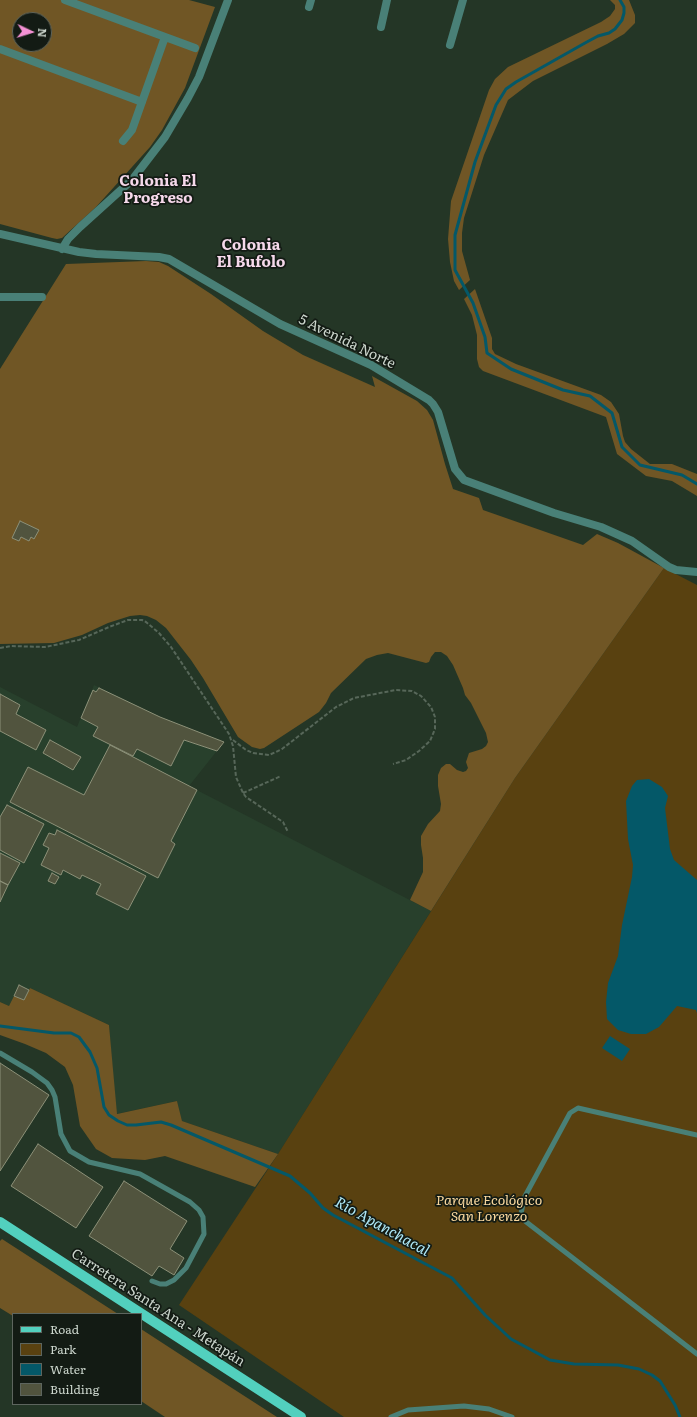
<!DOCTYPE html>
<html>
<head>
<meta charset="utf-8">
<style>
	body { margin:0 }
	#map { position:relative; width:697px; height:1417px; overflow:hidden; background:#243626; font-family:Literata,serif }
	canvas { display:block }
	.legend { position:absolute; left:12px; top:1313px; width:130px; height:92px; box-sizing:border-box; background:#131b14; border:1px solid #5d655e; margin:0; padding:5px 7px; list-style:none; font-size:12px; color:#cbd5cc }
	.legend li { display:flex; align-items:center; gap:8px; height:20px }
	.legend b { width:20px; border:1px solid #5d655e }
	.north { position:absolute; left:12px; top:12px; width:40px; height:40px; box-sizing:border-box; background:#131b14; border:1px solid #5d655e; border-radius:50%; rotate:94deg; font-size:11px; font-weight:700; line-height:16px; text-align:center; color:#cbd5cc }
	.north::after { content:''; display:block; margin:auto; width:14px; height:18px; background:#f491d4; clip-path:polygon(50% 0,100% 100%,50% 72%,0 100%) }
</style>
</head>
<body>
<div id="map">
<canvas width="697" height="1417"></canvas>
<ul class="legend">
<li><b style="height:5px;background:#52d0be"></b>Road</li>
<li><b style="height:11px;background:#594110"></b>Park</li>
<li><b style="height:11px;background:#045868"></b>Water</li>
<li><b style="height:11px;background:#51543e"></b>Building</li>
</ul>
<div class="north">N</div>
</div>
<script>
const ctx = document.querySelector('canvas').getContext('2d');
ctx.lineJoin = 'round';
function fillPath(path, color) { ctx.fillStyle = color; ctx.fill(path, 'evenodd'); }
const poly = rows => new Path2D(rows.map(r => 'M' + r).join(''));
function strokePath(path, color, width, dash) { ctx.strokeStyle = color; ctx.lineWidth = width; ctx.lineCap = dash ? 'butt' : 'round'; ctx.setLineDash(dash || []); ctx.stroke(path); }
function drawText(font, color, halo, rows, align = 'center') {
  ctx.font = font + ' Literata,serif'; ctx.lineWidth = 3.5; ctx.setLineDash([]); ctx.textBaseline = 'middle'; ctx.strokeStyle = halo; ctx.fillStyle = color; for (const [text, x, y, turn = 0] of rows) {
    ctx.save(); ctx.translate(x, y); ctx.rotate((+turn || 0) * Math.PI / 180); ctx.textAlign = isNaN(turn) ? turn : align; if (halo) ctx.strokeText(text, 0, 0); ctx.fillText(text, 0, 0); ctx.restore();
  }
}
fillPath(poly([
	[94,685,160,717,224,742,189,786,431,911,278,1154,182,1121,177,1101,116,1114,109,1025,30,988,24,1000,9,1006,0,1002,0,687,77,727]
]), '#28402c');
fillPath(poly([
	[664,568,697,585,697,1417,344,1417,179,1305,278,1154,515,778]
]), '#594110');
fillPath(poly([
	[0,0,189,0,215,7,185,88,162,130,150,147,96,207,62,238,57,239,52,238,0,224],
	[20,20,44,20,44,44,20,44],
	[610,0,629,0,635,15,635,23,624,34,607,44,533,81,508,100,484,155,464,218,462,233,462,251,470,280,459,290,454,281,450,262,448,239,451,201,489,90,495,79,508,67,601,22,610,16,615,9,615,5],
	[146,261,159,262,168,266,211,294,263,331,303,355,375,387,372,376,417,401,427,410,433,420,445,464,453,489,479,498,483,510,583,545,597,534,618,543,664,568,515,778,431,911,410,900,423,872,423,858,421,845,421,836,428,824,440,811,441,804,438,786,438,775,441,768,446,764,450,764,457,770,463,772,466,771,468,768,466,762,469,753,482,749,486,746,488,742,486,733,471,703,465,695,463,688,453,665,447,656,441,652,435,652,431,657,429,662,426,663,388,653,377,655,366,659,331,693,326,703,319,712,264,748,260,749,252,747,238,737,203,678,191,660,166,628,156,620,147,616,140,615,130,616,108,623,82,635,54,643,0,644,0,369,66,264],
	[475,289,492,338,492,349,495,354,516,364,601,395,611,402,619,414,623,436,625,442,631,449,650,464,672,464,697,474,697,496,672,481,646,476,617,454,606,417,483,371,479,367,477,359,477,335,472,315,464,299],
	[30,988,109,1025,117,1114,177,1101,182,1121,278,1154,255,1187,165,1156,145,1160,112,1158,96,1149,80,1126,73,1085,65,1067,46,1053,25,1044,0,1035,0,1002,9,1006,14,996,24,1000],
	[2,1239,118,1314,13,1314,13,1316,0,1308,0,1241],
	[141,1329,204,1370,277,1417,165,1417,141,1401]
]), '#705625');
fillPath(poly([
	[649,779,662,787,668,796,665,808,670,849,674,860,697,880,697,1013,696,1010,677,1006,659,1027,646,1034,631,1034,618,1030,607,1019,606,1002,608,983,618,956,622,925,632,877,633,865,628,839,626,801,632,786,637,780],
	[610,1036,630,1049,622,1061,602,1048]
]), '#045868');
strokePath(poly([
	[620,0,624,7,624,13,622,20,615,29,609,33,598,36,585,43,516,82,506,89,496,105,475,162,455,235,455,270,473,303,485,337,487,353,511,369,563,390,590,396,612,413,622,447,640,465,682,475,697,484],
	[0,1026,54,1033,71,1033,79,1037,90,1052,97,1068,104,1107,109,1115,118,1121,127,1125,136,1125,161,1122,171,1125,290,1176,310,1193,323,1208,333,1215,452,1278,485,1315,511,1339,550,1360,574,1364,618,1365,639,1369,652,1375,660,1381,675,1405,680,1417]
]), '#045868', 3);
const building = poly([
	[20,521,39,530,34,539,31,537,29,541,21,537,19,541,12,538,20,521],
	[99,688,160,717,224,742,217,751,184,740,171,766,137,749,133,756,93,736,98,727,81,718,93,690,96,692,99,688],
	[0,694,20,705,16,714,46,730,36,750,0,731,0,694],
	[50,740,81,757,73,770,43,753,50,740],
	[110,745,197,790,171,841,175,844,158,878,10,802,28,767,84,795,110,745],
	[7,805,44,824,24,863,0,850,0,817,7,805],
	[57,830,146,876,128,910,96,894,101,884,82,875,80,879,63,870,61,875,41,865,49,848,43,845,49,833,55,835,57,830],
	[0,853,20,863,8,885,0,881,0,853],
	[52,873,59,877,55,884,48,881,52,873],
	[0,881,8,885,0,902,0,881],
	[19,985,29,990,24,1000,14,996,19,985],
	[0,1063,49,1095,0,1171,0,1063],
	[38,1144,103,1187,76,1228,11,1186,38,1144],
	[124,1181,187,1221,170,1249,184,1258,174,1275,159,1266,152,1276,89,1236,124,1181]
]);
fillPath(building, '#51543e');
strokePath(building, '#8c9078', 1);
strokePath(poly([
	[0,648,11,646,45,647,79,640,109,627,128,620,142,620,146,622,159,633,171,647,229,734,233,746,236,777,243,793,246,797,283,822,288,832],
	[233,740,246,750,253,753,269,755,276,752,282,749,336,707,354,698,396,690,412,691,421,696,431,707,435,717,435,729,430,741,419,751,406,760,393,764],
	[243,793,281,776]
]), '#576759', 2, [4, 2]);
strokePath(poly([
	[0,1053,32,1072,47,1083,52,1090,55,1097,61,1134,70,1151,89,1162,140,1174,190,1202,199,1210,203,1217,204,1234,186,1268,174,1280,166,1284,160,1284,152,1281],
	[697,1135,578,1108,570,1113,524,1198,521,1214,525,1221,697,1354],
	[391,1417,408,1410,464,1406,489,1409,512,1417]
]), '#498077', 5);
strokePath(poly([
	[65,0,195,48],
	[309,7,311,0],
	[381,27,387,0],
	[450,45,463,0],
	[0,49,142,102],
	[123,141,132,130,165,37],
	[0,234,79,252,96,254,159,257,169,259,280,324,371,365,429,400,433,404,438,412,455,469,464,480,554,513,601,527,632,541,669,567,676,570,697,572],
	[62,249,68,239,80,227,132,180,165,137,188,98,199,77,228,0],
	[0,297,42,297]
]), '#498077', 8);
strokePath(poly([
	[0,1222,301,1417]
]), '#52d0be', 10);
drawText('14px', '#cbd5cc', '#131b14', [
	["5 Avenida Norte",347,342,26],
	["Carretera Santa Ana - Metapán",158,1308,33]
]);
drawText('italic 14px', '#fad89e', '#131b14', [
	["Parque Ecológico",489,1201],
	["San Lorenzo",489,1217]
]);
drawText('bold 15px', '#f6d9eb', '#131b14', [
	["Colonia El",158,182],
	["Progreso",158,199],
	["Colonia",251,246],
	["El Bufolo",251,263]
]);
drawText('italic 15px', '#afe9f8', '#131b14', [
	["Río Apanchacal",382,1227,29]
]);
</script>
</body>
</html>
